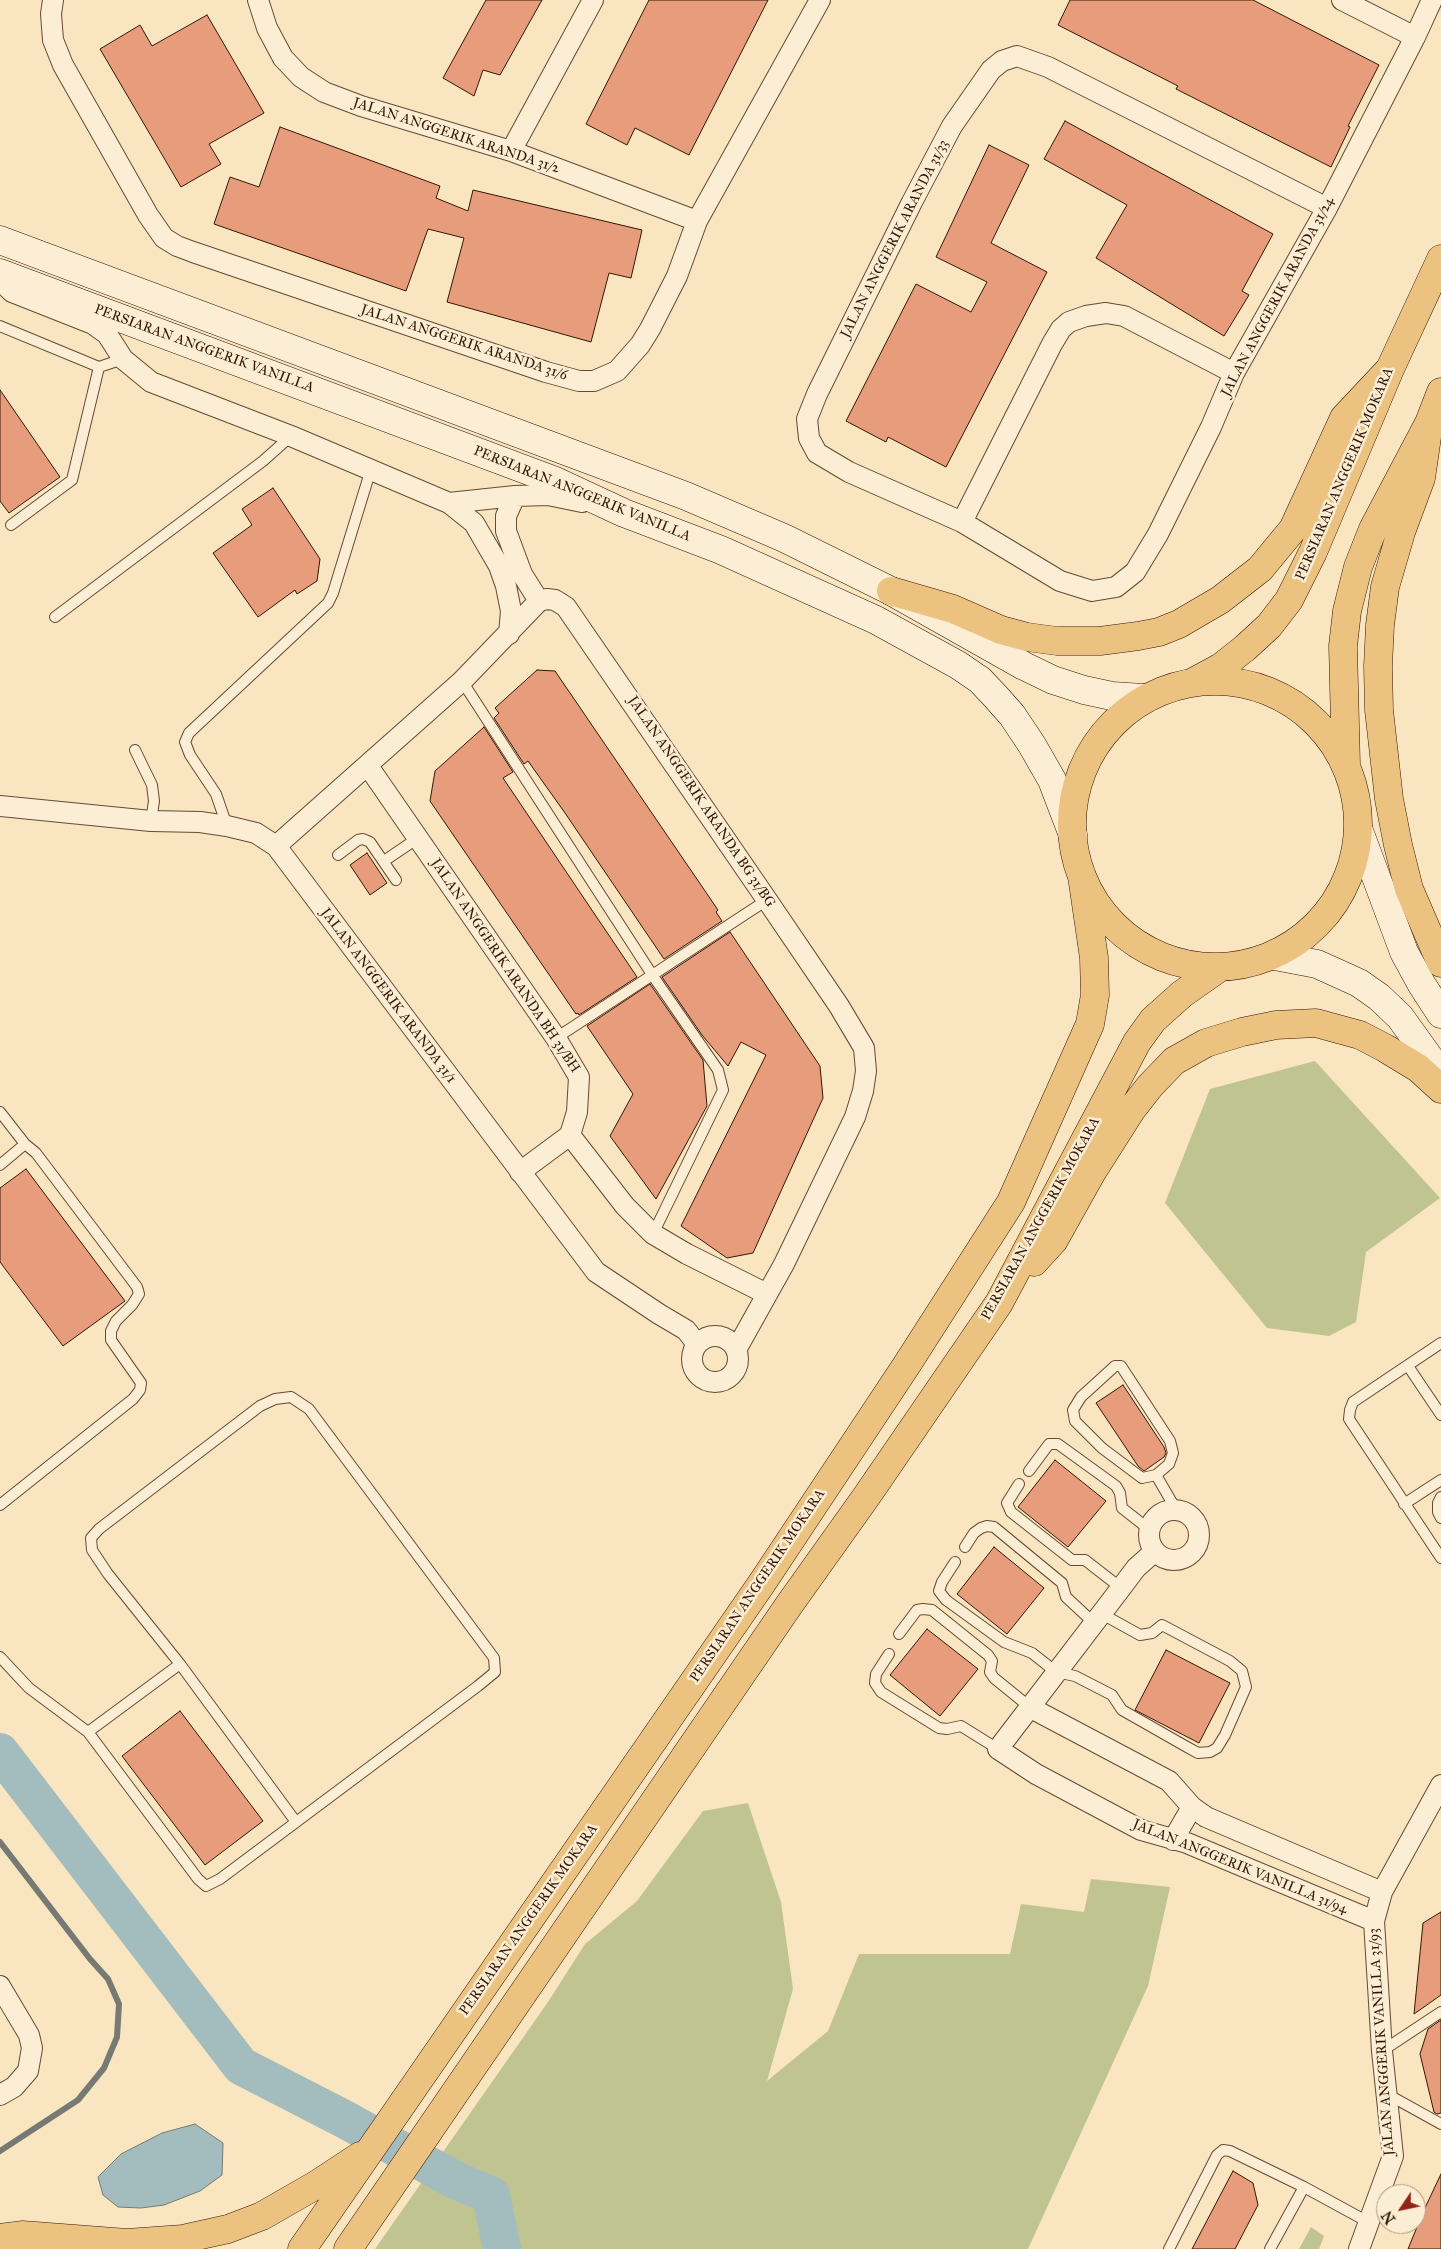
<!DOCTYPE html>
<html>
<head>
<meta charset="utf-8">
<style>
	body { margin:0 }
	#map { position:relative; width:1441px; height:2249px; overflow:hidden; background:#f9e5bf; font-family:"IM FELL Great Primer",serif }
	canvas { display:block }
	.north { position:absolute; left:1376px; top:2184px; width:50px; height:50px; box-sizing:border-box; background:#fbeed5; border:1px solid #ac9881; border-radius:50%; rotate:236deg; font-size:14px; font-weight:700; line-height:20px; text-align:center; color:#351604 }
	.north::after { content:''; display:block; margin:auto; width:18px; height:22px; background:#8f2418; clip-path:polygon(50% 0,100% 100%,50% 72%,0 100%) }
</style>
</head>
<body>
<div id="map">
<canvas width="1441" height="2249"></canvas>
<div class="north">N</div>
</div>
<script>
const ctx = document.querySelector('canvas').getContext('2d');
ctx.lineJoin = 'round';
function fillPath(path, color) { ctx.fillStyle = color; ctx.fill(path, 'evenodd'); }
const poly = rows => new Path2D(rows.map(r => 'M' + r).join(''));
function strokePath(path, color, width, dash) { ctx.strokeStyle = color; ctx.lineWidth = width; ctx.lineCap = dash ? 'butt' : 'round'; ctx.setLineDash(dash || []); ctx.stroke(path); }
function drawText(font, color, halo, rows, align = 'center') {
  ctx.font = font + ' "IM FELL Great Primer",serif'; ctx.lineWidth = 5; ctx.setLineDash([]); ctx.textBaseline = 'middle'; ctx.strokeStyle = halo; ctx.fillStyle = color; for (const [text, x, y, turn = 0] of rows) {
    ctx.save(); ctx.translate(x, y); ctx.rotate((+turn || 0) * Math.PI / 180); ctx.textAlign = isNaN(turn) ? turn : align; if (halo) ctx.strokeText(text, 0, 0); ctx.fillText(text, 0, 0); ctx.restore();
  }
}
fillPath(poly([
	[1315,1061,1440,1198,1366,1252,1356,1322,1329,1336,1267,1328,1165,1203,1210,1089],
	[748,1803,781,1902,793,1989,767,2081,828,2031,859,1954,1010,1954,1021,1904,1084,1912,1091,1879,1170,1887,1148,1986,1028,2249,375,2249,548,2002,585,1944,637,1901,703,1811],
	[1311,2227,1324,2236,1319,2249,1299,2249]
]), '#c0c490');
const water = poly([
	[195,2124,223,2143,222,2175,200,2191,164,2205,141,2208,118,2207,103,2195,98,2177,121,2154,162,2133,195,2124]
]);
fillPath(water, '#a3bcbd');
strokePath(water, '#777a73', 1);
strokePath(poly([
	[0,1842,90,1959,108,1979,119,2004,117,2037,104,2068,78,2100,0,2151]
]), '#777a73', 6);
strokePath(poly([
	[0,1752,241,2066,344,2119,457,2181,491,2195,502,2249]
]), '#a3bcbd', 38);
const building = poly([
	[486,0,542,0,500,75,483,70,474,96,443,78,486,0],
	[649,0,768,0,689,155,635,128,627,145,586,124,649,0],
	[1070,0,1253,0,1379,65,1348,126,1350,127,1331,167,1176,89,1178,86,1058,25,1070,0],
	[207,15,264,113,209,144,221,164,181,187,100,49,140,25,152,46,207,15],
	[1065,121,1273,234,1242,291,1249,295,1224,336,1096,258,1127,205,1044,159,1065,121],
	[280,127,440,186,436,198,468,211,473,190,642,230,631,278,609,273,591,342,447,302,464,238,428,229,406,291,214,224,230,177,259,187,280,127],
	[989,145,1029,165,991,243,1047,272,946,467,888,437,886,442,846,421,916,284,971,312,987,282,936,257,989,145],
	[0,390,60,477,9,513,0,501,0,390],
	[273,488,320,559,317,581,297,594,295,590,258,617,213,553,252,525,242,509,273,488],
	[537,670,555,671,718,910,716,912,722,921,664,959,565,813,528,761,524,764,494,718,499,713,495,708,537,670],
	[484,727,513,772,503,778,637,977,579,1015,578,1013,576,1014,430,801,435,771,484,727],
	[367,853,387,883,370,895,350,865,367,853],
	[730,932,820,1066,823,1098,753,1253,727,1258,681,1226,766,1055,741,1042,728,1066,702,1035,662,977,730,932],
	[650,984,703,1060,707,1106,656,1199,610,1136,633,1094,587,1026,650,984],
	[26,1169,125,1301,63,1346,0,1262,0,1188,26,1169],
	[1123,1385,1164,1447,1166,1453,1164,1457,1144,1471,1138,1466,1096,1403,1123,1385],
	[1055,1460,1106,1501,1068,1547,1018,1507,1055,1460],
	[994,1547,1044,1588,1007,1634,957,1594,994,1547],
	[927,1629,978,1669,940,1716,890,1675,927,1629],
	[1166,1650,1230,1683,1199,1743,1135,1710,1166,1650],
	[180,1711,263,1821,205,1865,122,1756,180,1711],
	[1441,1912,1441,1995,1414,2014,1423,1923,1441,1912],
	[1441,2020,1441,2113,1437,2114,1434,2112,1420,2054,1428,2029,1441,2020],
	[1233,2171,1253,2183,1258,2205,1235,2249,1192,2249,1233,2171],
	[1441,2174,1441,2249,1408,2249,1424,2210,1441,2174]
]);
fillPath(building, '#e79d7b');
strokePath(building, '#351604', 1);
const lane = poly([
	[0,326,99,367,123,359],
	[11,525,72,480,99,367],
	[55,617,263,461,291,436],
	[462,681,653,976,718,1070,723,1090,653,1234],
	[135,750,152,785,154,801,151,821],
	[227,826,216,794,190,755,185,742,189,733,328,603,333,593,371,469],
	[338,855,358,840,363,839,370,842,396,880],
	[384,861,418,838],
	[556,1038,767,900],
	[0,1112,25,1144,0,1165],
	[1441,1343,1353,1402,1350,1410,1349,1419,1441,1558],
	[1408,1366,1441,1415],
	[1029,1471,1049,1444,1058,1444,1116,1486,1120,1493,1122,1508,1150,1530],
	[1156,1475,1142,1478,1102,1448,1075,1421,1073,1410,1081,1397,1115,1366,1121,1366,1170,1441,1173,1453,1169,1464,1156,1475,1177,1511],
	[1019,1484,1007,1503,1011,1512,1072,1560,1085,1560,1121,1588],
	[1441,1497,1438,1503,1438,1512,1441,1518],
	[1404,1504,1441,1480],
	[0,1505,133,1399,140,1390,141,1383,111,1340,111,1331,116,1321,132,1305,139,1294,137,1287,36,1153,25,1144],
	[965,1547,974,1533,981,1528,987,1526,994,1527,1062,1583,1066,1597,1094,1623],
	[955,1562,942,1582,939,1591,946,1600,1004,1642,1032,1653,1056,1672,1075,1676,1112,1695,1122,1710,1187,1747,1198,1753,1210,1752,1217,1748,1225,1735,1246,1687,1242,1671,1230,1661,1162,1625,1152,1633,1140,1635,1102,1614],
	[899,1634,917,1610,923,1609,932,1610,988,1655,992,1661,990,1672,994,1678,1031,1708],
	[889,1654,876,1674,875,1683,881,1692,939,1728,947,1729,961,1726,998,1749],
	[0,1657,29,1688,88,1732,198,1879,206,1886,220,1879,478,1686,495,1672,494,1658,309,1409,291,1397,275,1399,260,1406,99,1529,91,1538,92,1550,108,1574,180,1664,296,1822],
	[88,1732,180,1664],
	[1382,2051,1441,2012],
	[1387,2094,1441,2124],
	[1169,2249,1217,2155,1223,2150,1230,2151,1304,2187,1370,2223],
	[1270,2249,1304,2187]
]);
const street = poly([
	[53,0,51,14,53,40,63,65,148,215,164,238,177,246,193,252,546,372,579,381,594,381,617,371,640,345,650,329,677,276,697,221,820,0],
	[258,0,267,28,283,58,301,77,324,92,361,106,511,151,697,221],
	[1342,0,1415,37],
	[511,151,593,0],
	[1327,208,1048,67,1017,56,1002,61,991,70,952,126,912,202,817,394,807,419,809,438,817,453,849,472,962,522,1060,581,1092,591,1116,587,1135,572,1158,534,1211,427,1234,373,1327,208,1415,37,1432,0],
	[7,287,12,292,93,324,107,334,123,359,151,382,291,436,449,503,515,496,548,495,582,502],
	[515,496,506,516,506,531,522,574,539,601],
	[449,503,474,523,499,566,506,586,511,611,509,634],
	[962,522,1052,344,1061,329,1069,322,1086,316,1106,313,1124,316,1234,373],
	[368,766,556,1038,579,1077,577,1112,570,1135,625,1206,653,1234,687,1254,767,1294],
	[0,806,151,821,200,822,227,826,256,833,276,846,596,1272,659,1314,686,1330,697,1344],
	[276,846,462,681,539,601,547,599,555,600,566,607,767,900,839,1006,864,1048,866,1071,863,1091,855,1117,784,1264,736,1350],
	[520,1172,570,1135],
	'692 1359a23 23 0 1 1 46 0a23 23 0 1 1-46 0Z',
	'1149 1535a25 25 0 1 1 50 0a25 25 0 1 1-50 0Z',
	[1155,1551,1136,1568,1121,1588,998,1749,1036,1774,1141,1830,1187,1843,1374,1921],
	[1031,1708,1169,1781,1192,1807,1206,1817,1382,1892],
	[1173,1840,1192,1807],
	[0,1986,29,2035,32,2048,28,2071,14,2087,0,2095],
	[1359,2249,1393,2156,1382,2051,1374,1921,1382,1892,1441,1785]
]);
const secondary = poly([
	[0,240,686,496,784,538,891,591,1024,666,1053,680,1084,690,1112,696,1143,698],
	[0,273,553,480,624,513,721,550,876,620,958,665,980,680,996,697,1012,715,1032,745,1052,780,1073,835],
	[1359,831,1404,952,1422,985,1441,1014],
	[1275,956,1317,964,1359,983,1379,997,1400,1017,1441,1074]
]);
const primary = poly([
	[1429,423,1421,478,1401,532,1385,587,1380,625,1378,666,1379,710,1389,799,1398,845,1409,889,1441,963],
	[891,591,953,609,1001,630,1027,637,1057,641,1100,641,1138,636,1159,632,1179,624,1220,600,1260,569,1293,529,1344,418,1390,369],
	[1195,681,1221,667,1245,648,1269,626,1289,600,1313,552,1390,369,1441,259],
	'1072 824a143 143 0 1 1 286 0a143 143 0 1 1-286 0Z',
	[1346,765,1343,646,1347,611,1358,567,1373,529,1429,423,1441,392],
	[1034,1262,1054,1240,1092,1172,1132,1109,1150,1086,1174,1061,1206,1043,1242,1032,1276,1025,1316,1023,1360,1035,1385,1048,1418,1068,1441,1089],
	[0,2238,22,2235,127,2243,183,2239,228,2229,262,2216,316,2185,360,2156],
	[302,2249,762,1583,906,1366,1011,1202,1090,1024,1095,995,1094,958,1082,876],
	[348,2249,789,1605,866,1497,999,1303,1137,1042,1153,1020,1182,994,1219,968]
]);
strokePath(lane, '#664a33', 12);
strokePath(street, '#664a33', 22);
strokePath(secondary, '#351604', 29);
strokePath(primary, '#351604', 29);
strokePath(lane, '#fbeed5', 10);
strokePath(street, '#fbeed5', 20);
strokePath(secondary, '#fbeed5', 28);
strokePath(primary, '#ecc280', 28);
drawText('14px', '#351604', '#fbeed5', [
	["JALAN ANGGERIK ARANDA 31/2",456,136,18],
	["JALAN ANGGERIK ARANDA 31/33",895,239,-63],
	["JALAN ANGGERIK ARANDA 31/24",1278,297,-62],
	["JALAN ANGGERIK ARANDA 31/6",464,343,18],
	["PERSIARAN ANGGERIK VANILLA",204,349,20],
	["PERSIARAN ANGGERIK MOKARA",1345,474,-67],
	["PERSIARAN ANGGERIK VANILLA",582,494,22],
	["JALAN ANGGERIK ARANDA BG 31/BG",701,802,56],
	["JALAN ANGGERIK ARANDA BH 31/BH",505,966,56],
	["JALAN ANGGERIK ARANDA 31/1",388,996,53],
	["PERSIARAN ANGGERIK MOKARA",1041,1219,-61],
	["PERSIARAN ANGGERIK MOKARA",758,1586,-56],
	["JALAN ANGGERIK VANILLA 31/94",1240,1867,22],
	["PERSIARAN ANGGERIK MOKARA",529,1920,-55],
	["JALAN ANGGERIK VANILLA 31/93",1382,2042,-94]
]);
</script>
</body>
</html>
